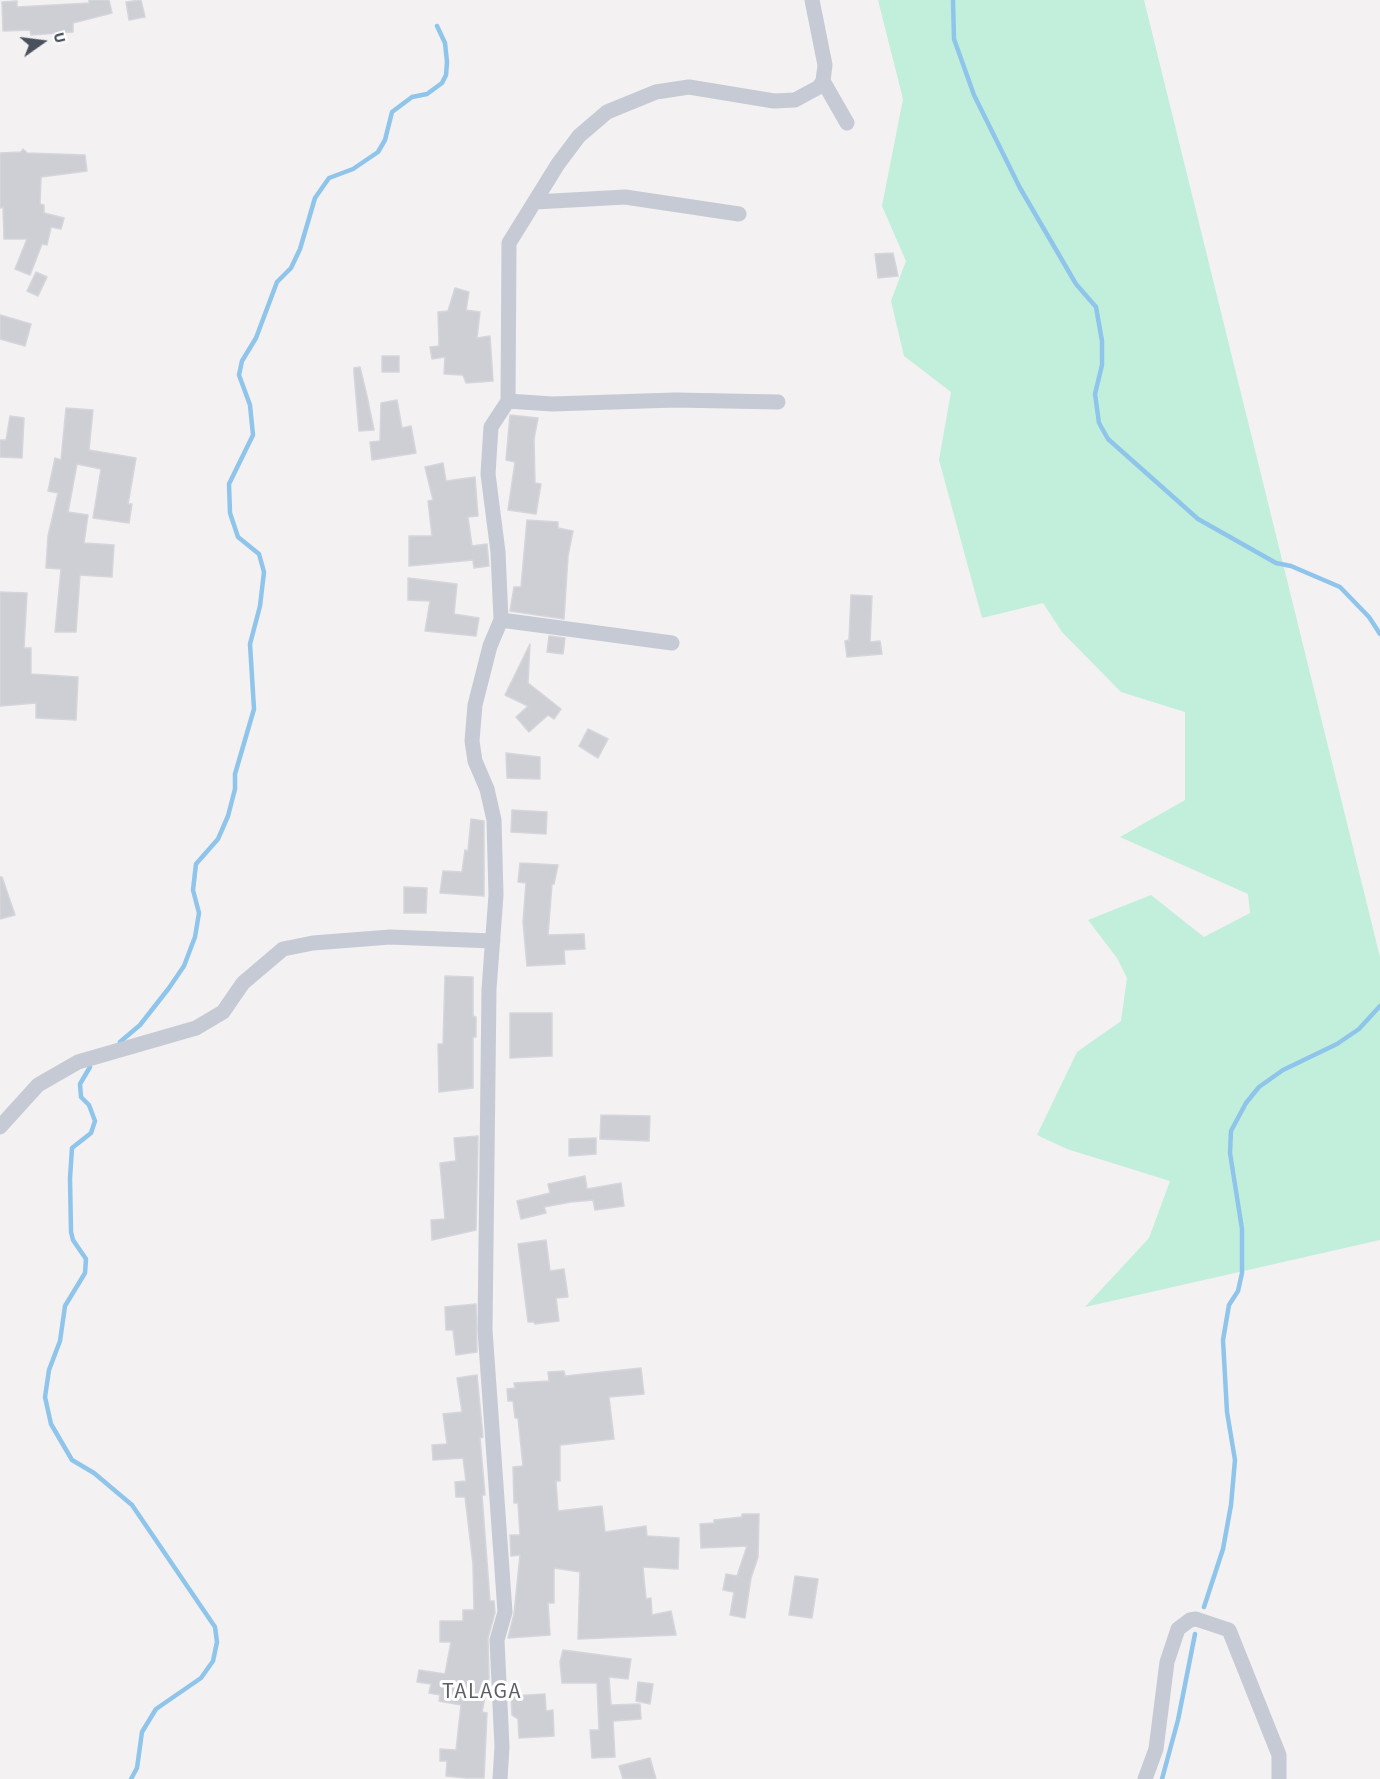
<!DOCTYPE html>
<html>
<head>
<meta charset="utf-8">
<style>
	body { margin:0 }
	#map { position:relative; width:1380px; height:1779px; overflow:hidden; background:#f3f1f1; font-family:"Source Sans 3",sans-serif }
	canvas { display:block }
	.north { position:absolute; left:12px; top:12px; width:60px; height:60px; -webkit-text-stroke:4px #fff; paint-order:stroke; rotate:76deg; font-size:16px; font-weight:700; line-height:24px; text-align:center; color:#49505e }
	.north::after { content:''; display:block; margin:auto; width:21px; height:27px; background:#49505e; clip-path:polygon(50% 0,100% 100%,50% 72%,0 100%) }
</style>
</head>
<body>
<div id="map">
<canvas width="1380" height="1779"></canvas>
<div class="north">U</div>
</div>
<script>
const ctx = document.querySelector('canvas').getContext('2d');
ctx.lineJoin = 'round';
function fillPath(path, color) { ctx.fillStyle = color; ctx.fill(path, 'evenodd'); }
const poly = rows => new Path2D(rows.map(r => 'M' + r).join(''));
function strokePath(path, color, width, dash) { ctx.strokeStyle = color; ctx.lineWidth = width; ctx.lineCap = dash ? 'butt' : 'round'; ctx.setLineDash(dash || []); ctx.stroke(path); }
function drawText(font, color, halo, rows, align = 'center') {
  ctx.font = font + ' "Source Sans 3",sans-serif'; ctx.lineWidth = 6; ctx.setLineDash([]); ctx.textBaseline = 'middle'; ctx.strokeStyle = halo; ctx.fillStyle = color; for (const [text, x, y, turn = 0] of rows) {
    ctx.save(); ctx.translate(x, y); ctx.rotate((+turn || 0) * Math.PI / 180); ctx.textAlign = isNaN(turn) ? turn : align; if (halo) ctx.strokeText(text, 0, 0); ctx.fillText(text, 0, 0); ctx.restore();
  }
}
fillPath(poly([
	[878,0,1144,0,1380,957,1380,1240,1085,1307,1149,1238,1170,1181,1067,1149,1037,1135,1077,1052,1121,1021,1127,978,1117,958,1088,920,1151,895,1204,937,1250,913,1248,894,1120,837,1185,800,1185,712,1121,692,1062,632,1043,603,982,618,939,460,951,392,904,356,891,301,906,261,882,206,903,99]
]), '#c1efdc');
strokePath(poly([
	[953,0,954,39,974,95,1020,188,1076,284,1096,307,1102,341,1102,365,1095,394,1099,423,1108,439,1198,519,1276,563,1291,566,1340,587,1369,617,1380,634],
	[120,1042,140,1025,169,988,184,966,195,937,199,913,193,890,196,864,218,839,228,816,235,789,235,774,254,709,250,644,260,606,264,572,259,554,238,537,230,513,229,484,253,435,250,405,239,375,242,361,256,338,277,282,291,268,300,249,315,198,329,178,353,169,378,152,385,140,392,112,412,97,427,94,442,83,446,75,447,62,445,43,437,26],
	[90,1067,80,1084,81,1097,89,1105,95,1121,91,1133,72,1148,70,1178,71,1232,73,1240,86,1259,85,1273,65,1306,60,1341,49,1370,45,1397,51,1424,72,1460,94,1473,132,1505,215,1627,217,1642,213,1661,201,1678,156,1709,142,1732,137,1768,131,1779],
	[1204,1607,1223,1549,1231,1505,1235,1460,1227,1412,1223,1340,1229,1305,1238,1291,1242,1273,1242,1229,1230,1153,1231,1131,1246,1103,1259,1087,1283,1070,1337,1044,1359,1029,1380,1006],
	[1162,1779,1178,1720,1195,1634]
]), '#8fc5eb', 4.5);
const building = poly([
	[89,0,109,0,112,13,73,23,73,32,31,35,30,30,3,31,2,2,17,1,17,7,89,3,89,0],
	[141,0,145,17,129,20,126,2,141,0],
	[23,149,27,153,85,155,87,171,41,177,40,204,44,205,44,213,64,218,61,229,51,227,47,245,42,244,30,275,15,269,27,239,4,239,3,207,0,208,0,153,21,152,23,149],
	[893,253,898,276,878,278,875,254,893,253],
	[36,272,47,277,38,296,27,291,36,272],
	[455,288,469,292,466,310,480,312,477,338,490,336,493,381,466,383,463,375,444,374,445,357,432,359,430,347,439,346,438,312,448,311,455,288],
	[0,315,31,324,25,346,0,339,0,315],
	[382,356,399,356,399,372,382,372,382,356],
	[360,367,367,396,374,430,359,431,354,373,354,368,360,367],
	[397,400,402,428,411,426,416,453,372,460,370,442,380,441,381,403,397,400],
	[66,408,93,410,89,450,136,458,128,504,132,504,129,523,93,518,101,469,77,464,68,512,88,515,84,543,114,545,112,577,80,575,76,632,55,632,61,569,46,568,48,536,58,493,48,491,55,458,61,460,66,408],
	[510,415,538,418,534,439,535,483,541,484,536,514,508,510,515,462,506,460,510,415],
	[10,416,24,418,22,458,0,457,0,440,6,440,10,416],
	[443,463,446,481,475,477,478,516,468,517,472,546,487,544,489,566,474,568,473,560,409,566,409,536,432,536,428,501,433,500,425,467,443,463],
	[527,520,558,522,558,528,573,531,568,556,564,619,510,611,514,587,521,587,527,520],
	[408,578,457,584,454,614,479,618,476,636,425,631,430,601,408,600,408,578],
	[0,592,27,593,24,648,31,648,31,674,78,677,76,720,36,718,36,703,0,706,0,592],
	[851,595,872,596,870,642,880,641,882,654,847,657,845,641,849,640,851,595],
	[549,636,565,638,563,654,547,652,549,636],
	[530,644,528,683,561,709,554,719,548,715,529,732,516,717,528,706,505,695,530,644],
	[588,729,608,739,598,758,579,746,588,729],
	[506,753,540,757,540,779,507,778,506,753],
	[512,810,547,812,546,834,511,832,512,810],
	[471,819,484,821,484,896,440,893,443,871,462,872,465,850,468,851,471,819],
	[520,863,558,865,554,884,552,884,548,935,584,934,585,949,564,950,565,964,527,966,523,922,526,883,518,882,520,863],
	[0,877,2,877,15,915,0,919,0,877],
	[404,887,427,888,426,913,404,913,404,887],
	[445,976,473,977,473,1016,476,1017,476,1037,473,1037,473,1088,439,1092,438,1044,443,1044,445,976],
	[510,1013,552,1013,552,1056,510,1058,510,1013],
	[601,1115,650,1116,649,1141,600,1139,601,1115],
	[478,1136,476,1230,432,1240,431,1220,445,1219,440,1163,456,1161,454,1138,478,1136],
	[596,1138,596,1154,569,1156,569,1139,596,1138],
	[585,1176,587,1189,621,1183,624,1206,595,1210,593,1200,571,1202,544,1207,546,1213,521,1219,517,1201,550,1193,548,1184,585,1176],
	[546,1240,550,1271,564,1269,568,1297,556,1298,559,1321,535,1324,534,1322,528,1322,518,1244,546,1240],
	[476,1304,477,1352,456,1355,453,1330,446,1330,445,1307,476,1304],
	[641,1368,644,1394,609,1397,614,1439,560,1445,560,1481,556,1481,558,1511,602,1506,605,1532,646,1526,647,1536,679,1538,678,1569,643,1567,646,1599,651,1598,652,1615,671,1611,676,1635,578,1639,580,1572,554,1568,554,1603,548,1603,550,1635,508,1638,514,1614,520,1555,511,1556,510,1535,520,1535,518,1503,514,1503,513,1467,523,1466,518,1418,515,1418,513,1401,508,1401,507,1389,515,1388,514,1383,549,1381,548,1372,564,1371,565,1376,641,1368],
	[477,1375,483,1437,480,1438,485,1495,482,1495,490,1601,494,1601,495,1613,488,1638,489,1678,482,1712,487,1713,484,1778,466,1778,446,1776,447,1761,440,1761,440,1749,456,1750,461,1705,439,1701,440,1695,429,1693,431,1684,417,1682,419,1670,445,1674,451,1642,440,1642,440,1621,463,1621,463,1610,474,1610,473,1564,465,1497,456,1497,455,1482,466,1481,463,1458,433,1460,432,1445,447,1444,443,1414,462,1412,457,1378,477,1375],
	[742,1514,759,1514,758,1557,751,1578,745,1618,730,1615,734,1592,723,1590,726,1574,737,1576,747,1546,701,1548,700,1524,714,1523,714,1520,742,1517,742,1514],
	[795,1576,818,1579,812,1618,789,1615,795,1576],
	[563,1650,631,1659,628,1679,609,1677,611,1705,640,1704,641,1719,613,1721,615,1757,592,1758,590,1730,599,1730,597,1683,562,1683,560,1662,563,1650],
	[638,1682,653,1684,650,1704,636,1701,638,1682],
	[545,1694,546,1711,553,1710,554,1736,519,1738,518,1719,512,1715,511,1696,545,1694],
	[650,1758,656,1779,623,1779,619,1766,650,1758]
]);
fillPath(building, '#cecfd5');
strokePath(building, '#d5d5dc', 1.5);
strokePath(poly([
	[823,81,847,123],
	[535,202,625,197,739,214],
	[778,402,675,400,552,404,508,401,509,243,558,164,579,136,607,112,656,92,689,87,774,101,795,100,819,87,823,81,825,65,812,0],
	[501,620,672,643],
	[0,1127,38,1085,78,1062,196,1028,223,1012,243,983,283,949,313,943,390,937,493,941],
	[500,1779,502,1747,497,1640,505,1612,485,1330,489,989,496,895,494,820,487,789,475,761,472,741,475,705,490,646,501,620,498,552,488,474,491,427,508,401],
	[1145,1779,1156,1749,1167,1662,1178,1629,1190,1620,1196,1619,1229,1630,1279,1755,1279,1779]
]), '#c5cad5', 15);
ctx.letterSpacing = '1.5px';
drawText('22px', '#5d5f65', '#fff', [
	["TALAGA",482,1693]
]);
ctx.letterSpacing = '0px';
</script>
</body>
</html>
